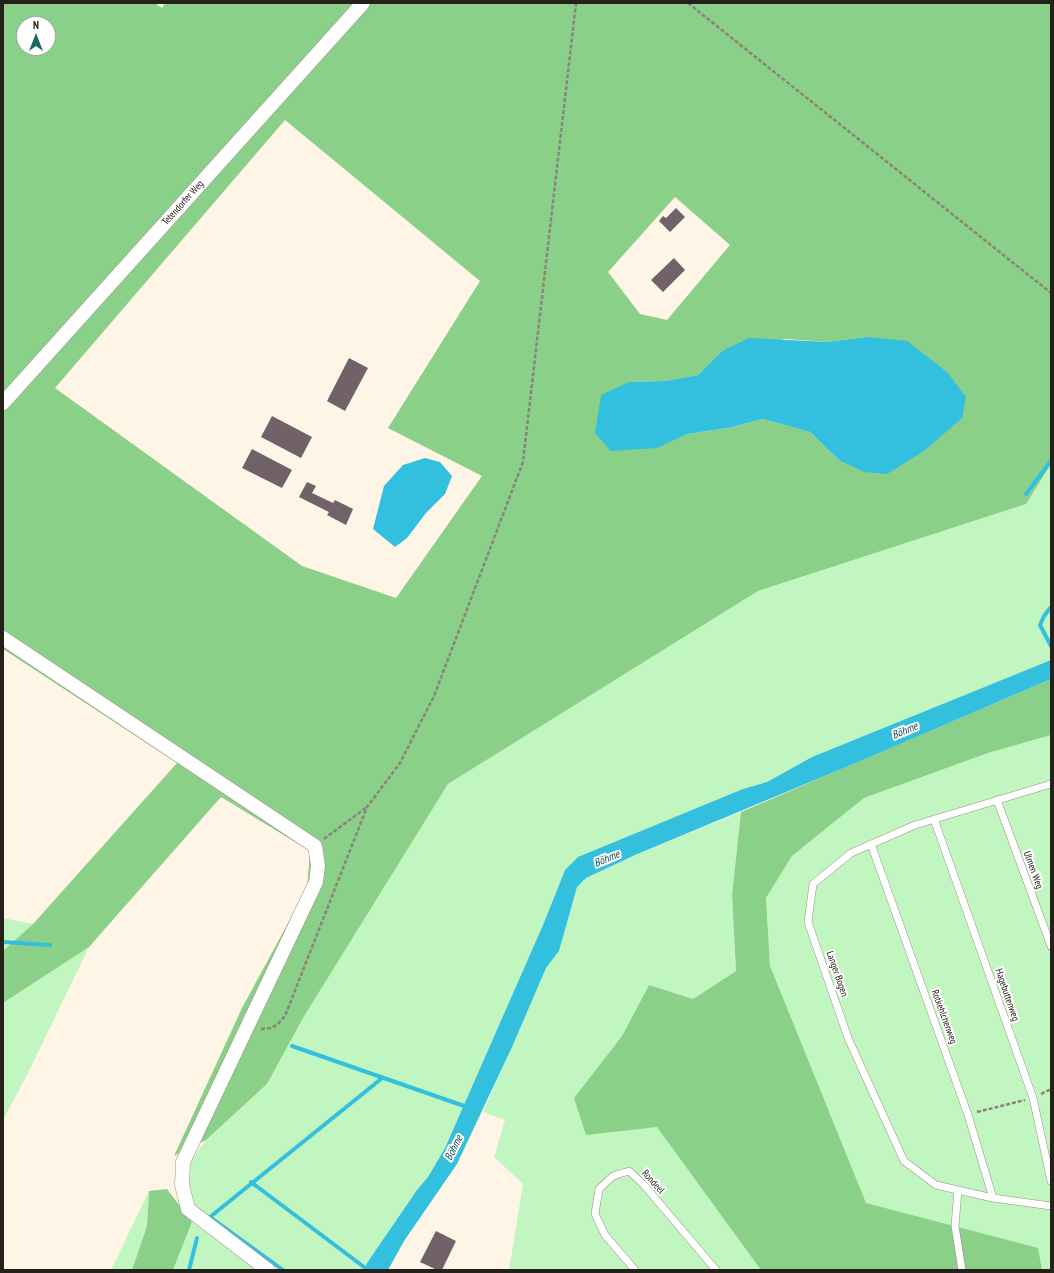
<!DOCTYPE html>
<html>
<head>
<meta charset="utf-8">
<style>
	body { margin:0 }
	#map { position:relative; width:1054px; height:1273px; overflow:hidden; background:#fef5e6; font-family:"PT Sans Narrow",sans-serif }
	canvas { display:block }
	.frame { position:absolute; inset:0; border:4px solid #24211b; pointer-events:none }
	.north { position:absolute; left:16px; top:16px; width:40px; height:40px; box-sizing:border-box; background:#fff; border:1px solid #a7a6a4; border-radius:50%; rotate:0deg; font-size:11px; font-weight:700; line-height:16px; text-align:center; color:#24211b }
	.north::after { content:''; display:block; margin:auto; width:14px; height:18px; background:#196764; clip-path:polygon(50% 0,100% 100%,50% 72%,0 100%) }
</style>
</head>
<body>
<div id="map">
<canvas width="1054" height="1273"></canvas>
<div class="frame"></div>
<div class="north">N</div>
</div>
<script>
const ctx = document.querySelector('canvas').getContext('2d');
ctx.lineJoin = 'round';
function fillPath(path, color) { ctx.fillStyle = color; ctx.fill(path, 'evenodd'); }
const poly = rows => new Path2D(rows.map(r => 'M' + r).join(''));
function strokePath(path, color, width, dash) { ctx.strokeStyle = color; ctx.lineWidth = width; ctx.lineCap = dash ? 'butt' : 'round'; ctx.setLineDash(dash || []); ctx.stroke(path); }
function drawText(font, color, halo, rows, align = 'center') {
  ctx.font = font + ' "PT Sans Narrow",sans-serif'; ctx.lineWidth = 4; ctx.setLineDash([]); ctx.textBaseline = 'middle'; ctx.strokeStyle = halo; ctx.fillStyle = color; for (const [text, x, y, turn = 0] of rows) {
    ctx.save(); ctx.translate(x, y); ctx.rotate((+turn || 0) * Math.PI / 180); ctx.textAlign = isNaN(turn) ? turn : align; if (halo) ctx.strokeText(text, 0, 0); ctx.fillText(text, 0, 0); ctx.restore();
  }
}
fillPath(poly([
	[1051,464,1051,660,812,757,767,782,743,789,565,870,543,925,445,1148,428,1177,417,1190,367,1263,364,1270,279,1270,195,1206,189,1185,190,1162,206,1140,267,1084,303,1018,448,784,758,591,1026,504],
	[1051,735,1051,1270,509,1270,523,1184,494,1157,505,1120,483,1112,546,968,559,951,577,887,586,878,635,855,741,812,732,895,736,971,693,999,649,985,622,1036,574,1098,770,966,766,898,792,856,864,798,988,753],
	[3,918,33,924,3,951],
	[89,947,27,1075,3,1120,3,1003],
	[149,1191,147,1226,132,1270,111,1270],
	[192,1222,256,1270,173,1270]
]), '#c2f6c0');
fillPath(poly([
	[3,3,155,3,162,8,165,3,1051,3,1051,464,1026,504,758,591,448,784,303,1018,267,1084,206,1140,174,1156,242,1008,307,888,310,851,221,797,89,947,3,1003,3,951,33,924,177,763,3,649],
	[24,24,48,24,48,48,24,48],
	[285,120,480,281,388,428,482,476,396,598,302,566,55,388],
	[675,197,730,245,667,320,640,314,608,272],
	[867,337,839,460,810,432,763,419,728,428,687,434,629,382,665,381,698,375,722,351,785,339,827,342],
	[1051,679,1051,735,988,753,864,798,792,856,766,898,770,966,866,1203,1038,1248,1042,1270,761,1270,657,1127,586,1135,574,1098,622,1036,649,985,693,999,736,971,732,895,741,812],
	[167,1189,192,1222,173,1270,132,1270,147,1226,149,1191]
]), '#8ad089');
fillPath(poly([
	[867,337,907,341,947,372,966,397,962,418,924,451,887,474,864,472,839,460,810,432,763,419,728,428,687,434,657,448,611,451,595,433,601,395,629,382,665,381,698,375,722,351,749,338,827,342],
	[425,458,440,462,452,476,445,494,426,513,407,538,395,547,373,529,384,486,403,465],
	[1051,660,1051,679,851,765,635,855,586,878,577,887,559,951,546,968,512,1047,457,1164,404,1241,388,1270,364,1270,367,1263,417,1190,428,1177,445,1148,543,925,565,870,578,857,743,789,767,782,812,757]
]), '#33c0df');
strokePath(poly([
	[1026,494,1051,461],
	[1051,607,1044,616,1040,625,1051,646],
	[3,942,50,945],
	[292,1046,467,1107],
	[251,1182,368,1270],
	[189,1270,197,1238],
	[283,1270,210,1217,381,1079]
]), '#33c0df', 4);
fillPath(poly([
	[676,208,685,217,670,232,659,221,663,216,666,218],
	[674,258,685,270,663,292,651,280],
	[349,358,368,368,345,411,327,401],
	[272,416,312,437,301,458,261,437],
	[252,449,292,470,282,488,242,468],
	[307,482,316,486,312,493,333,503,335,500,353,509,346,525,327,515,329,512,299,497],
	[436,1231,456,1241,442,1270,437,1270,420,1262]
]), '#71626a');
const lane = poly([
	[1051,784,915,825,851,853,813,884,808,922,848,1038,904,1161,936,1185,993,1198,1051,1206],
	[997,800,1051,946],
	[934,819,1033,1098,1051,1181],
	[871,844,968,1115,993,1198],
	[958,1190,955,1226,962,1270],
	[635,1270,605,1235,595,1214,599,1189,613,1176,629,1171,644,1185,716,1270]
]);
const street = poly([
	[3,403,363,3],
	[3,638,315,846,318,865,316,882,183,1162,182,1185,188,1209,268,1270]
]);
strokePath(lane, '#9a9184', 8);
strokePath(street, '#9a9184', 15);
strokePath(poly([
	[688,3,1051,293],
	[324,839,367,807],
	[261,1029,270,1028,277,1025,285,1016,367,807,400,763,434,696,523,462,576,3],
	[1041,1094,1051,1089],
	[977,1112,1025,1100]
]), '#8a847a', 2.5, [4, 2]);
strokePath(lane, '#fff', 7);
strokePath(street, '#fff', 14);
drawText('10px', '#24211b', '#fff', [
	["Tetendorfer Weg",183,203,-48],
	["Ulmen Weg",1033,870,70],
	["Langer Bogen",837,974,71],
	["Hagebuttenweg",1007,995,71],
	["Rotkehlchenweg",944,1017,70],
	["Rondeel",653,1182,48]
]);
drawText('italic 11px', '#0d4955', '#fff', [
	["Böhme",905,731,-23],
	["Böhme",607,859,-23],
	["Böhme",454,1148,-63]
]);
</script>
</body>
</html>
